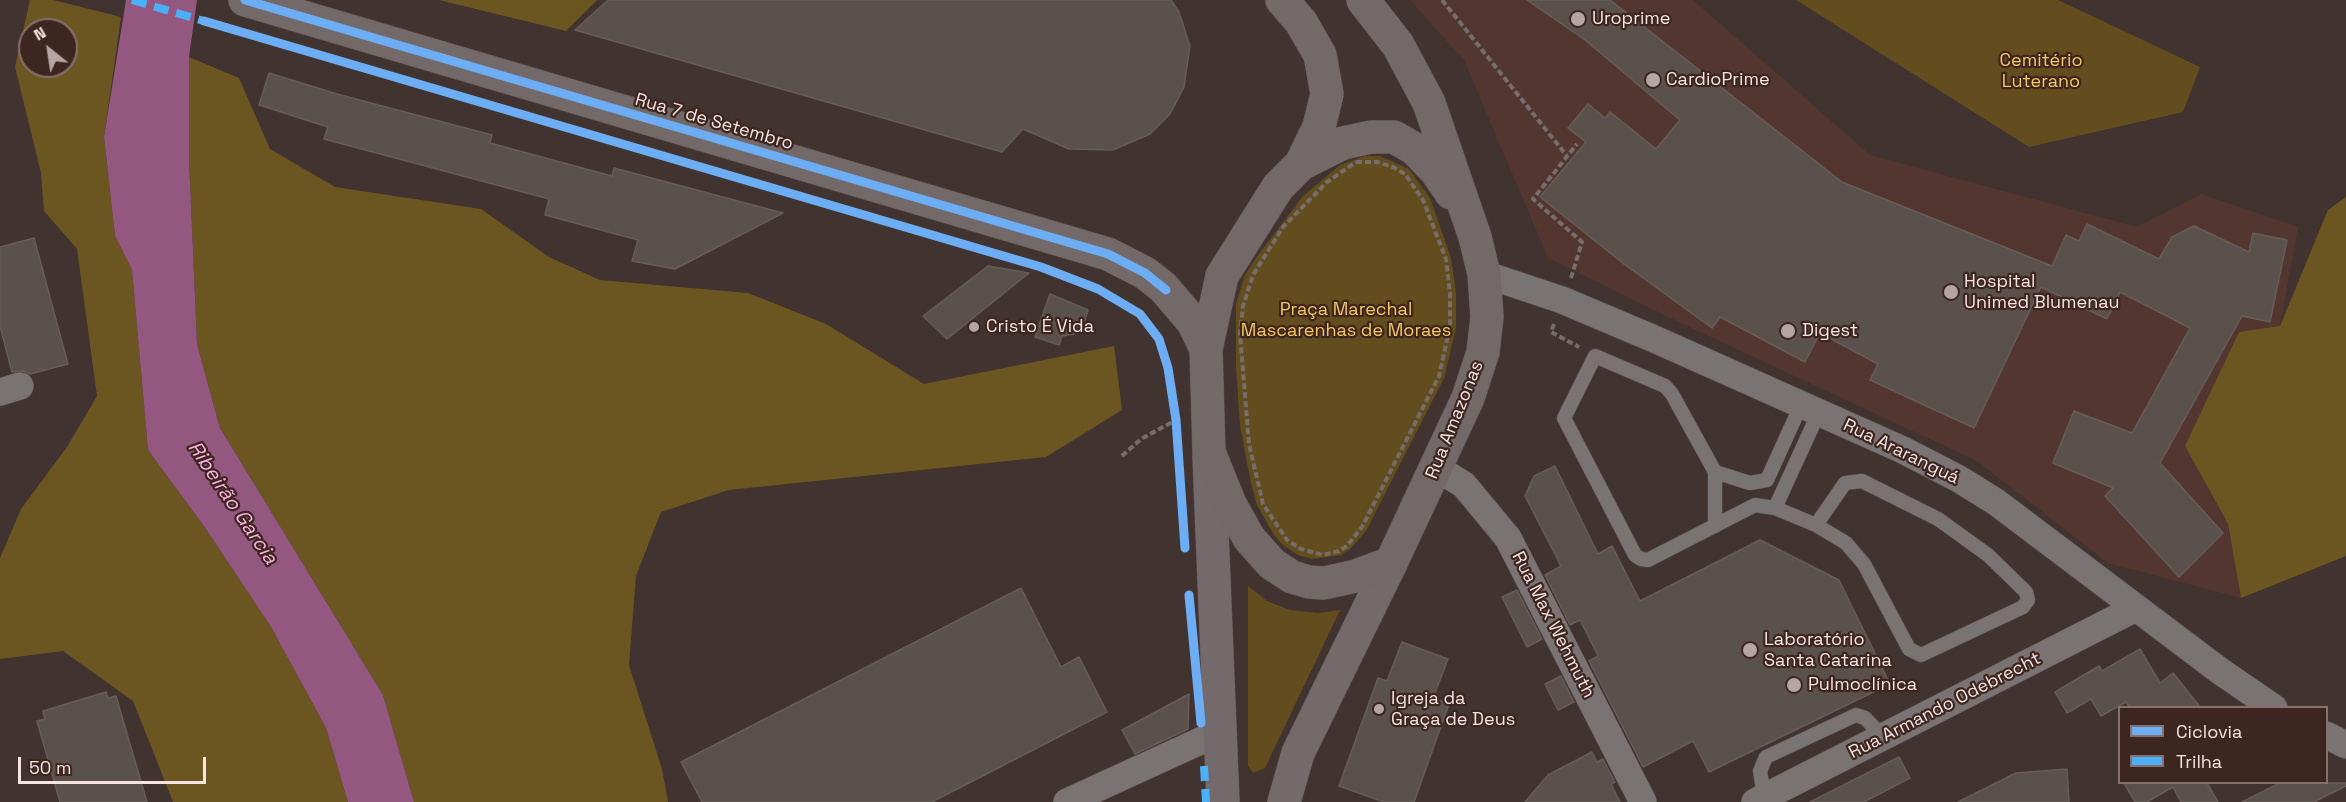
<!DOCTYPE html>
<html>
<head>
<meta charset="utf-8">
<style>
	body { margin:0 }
	#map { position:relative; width:2346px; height:802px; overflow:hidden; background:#413330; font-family:"Space Grotesk",sans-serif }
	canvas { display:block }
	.legend { position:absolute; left:2118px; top:706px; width:210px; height:78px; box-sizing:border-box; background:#3d2520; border:2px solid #87716d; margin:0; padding:8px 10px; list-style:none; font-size:18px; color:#f5e4e1 }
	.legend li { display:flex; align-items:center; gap:12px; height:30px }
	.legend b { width:30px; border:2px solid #87716d }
	.north { position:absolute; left:18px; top:18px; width:60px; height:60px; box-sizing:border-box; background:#3d2520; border:2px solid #87716d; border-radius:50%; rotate:330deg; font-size:16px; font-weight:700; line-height:24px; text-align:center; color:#f5e4e1 }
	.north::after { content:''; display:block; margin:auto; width:21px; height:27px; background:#b6a6a3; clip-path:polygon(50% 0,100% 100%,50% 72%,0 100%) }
	.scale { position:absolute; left:18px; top:757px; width:188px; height:27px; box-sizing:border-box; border:3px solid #f5e4e1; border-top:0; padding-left:8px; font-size:18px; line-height:21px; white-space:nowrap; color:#f5e4e1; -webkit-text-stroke:4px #3d2520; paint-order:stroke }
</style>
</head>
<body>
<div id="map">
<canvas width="2346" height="802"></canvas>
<ul class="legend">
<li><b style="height:8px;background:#6dadf4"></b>Ciclovia</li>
<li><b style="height:8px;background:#4cb0f7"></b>Trilha</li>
</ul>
<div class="north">N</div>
<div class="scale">50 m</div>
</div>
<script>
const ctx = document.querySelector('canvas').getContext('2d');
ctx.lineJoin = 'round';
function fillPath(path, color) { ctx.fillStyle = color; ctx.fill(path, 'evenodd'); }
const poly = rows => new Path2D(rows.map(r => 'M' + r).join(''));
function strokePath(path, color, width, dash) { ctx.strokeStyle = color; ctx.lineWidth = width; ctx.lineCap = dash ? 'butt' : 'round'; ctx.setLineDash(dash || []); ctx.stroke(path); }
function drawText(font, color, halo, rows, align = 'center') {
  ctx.font = font + ' "Space Grotesk",sans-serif'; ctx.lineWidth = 4.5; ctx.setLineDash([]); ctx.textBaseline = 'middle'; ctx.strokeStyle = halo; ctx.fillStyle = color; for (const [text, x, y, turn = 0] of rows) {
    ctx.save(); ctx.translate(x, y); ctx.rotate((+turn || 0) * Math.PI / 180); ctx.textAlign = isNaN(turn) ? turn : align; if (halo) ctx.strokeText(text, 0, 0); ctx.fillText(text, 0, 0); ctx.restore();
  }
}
fillPath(poly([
	[1410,0,1693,0,1870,155,2137,227,2201,194,2298,227,2280,326,2185,446,2228,525,2241,598,2108,563,1977,461,1685,325,1548,258,1464,60]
]), '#53362f');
fillPath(poly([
	[1796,0,2058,0,2200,67,2183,112,2029,147],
	[1365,156,1380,156,1409,169,1430,198,1451,258,1456,293,1456,328,1444,378,1366,531,1350,549,1341,555,1312,559,1298,555,1283,545,1274,535,1257,505,1251,483,1240,426,1236,367,1236,304,1245,275,1256,258,1303,196,1340,165],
	[1248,586,1267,601,1290,610,1318,613,1340,610,1265,768,1253,773,1248,766]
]), '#634d1e');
fillPath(poly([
	[30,0,53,0,121,17,104,137,115,236,132,270,148,450,206,529,271,627,326,728,348,802,173,802,133,701,63,651,0,659,0,558,21,509,67,447,97,396,77,249,44,211,41,173,15,67],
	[30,30,66,30,66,66,30,66],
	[439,0,597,0,566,31],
	[189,57,239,78,270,149,335,187,481,209,549,257,600,280,748,293,826,324,924,384,1114,346,1122,410,1046,457,729,490,661,512,636,576,629,665,662,769,668,802,414,802,383,695,220,428,197,344,189,158],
	[2346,197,2346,556,2241,598,2228,524,2185,446,2239,332,2280,326,2328,210]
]), '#6b5520');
fillPath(poly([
	[126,0,197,0,189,57,189,158,197,344,220,428,383,695,414,802,348,802,326,728,271,627,206,529,148,450,132,270,115,236,104,137]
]), '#945780');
const building = poly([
	[608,0,1171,0,1179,12,1190,46,1184,87,1170,114,1150,134,1113,150,1069,149,1023,129,1002,152,575,30,608,0],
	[1527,0,1610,0,1842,182,2052,266,2066,235,2079,241,2087,224,2159,259,2172,237,2194,226,2249,252,2253,233,2287,240,2270,322,2242,316,2160,463,2223,533,2179,577,2105,496,2113,488,2053,463,2074,411,2132,433,2190,328,2120,292,2107,319,2041,287,1974,428,1870,380,1878,364,1820,333,1805,362,1720,317,1712,328,1624,264,1540,197,1586,142,1568,128,1588,104,1605,118,1610,112,1656,149,1680,120,1585,40,1527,0],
	[269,73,337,94,492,135,490,143,612,176,614,168,783,213,675,269,632,261,638,240,545,215,549,199,324,139,328,127,259,105,269,73],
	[34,238,68,364,30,374,23,371,12,372,0,326,0,247,34,238],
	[988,266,1029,273,947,339,923,316,988,266],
	[1050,294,1088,310,1081,333,1062,336,1059,345,1035,337,1050,294],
	[1555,466,1598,554,1612,546,1640,601,1760,540,1839,580,1890,684,1709,772,1693,741,1643,767,1589,661,1598,656,1580,620,1570,625,1545,575,1561,566,1525,496,1534,476,1555,466],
	[1021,588,1061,667,1079,657,1107,712,932,802,702,802,681,762,1021,588],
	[1517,590,1542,639,1527,647,1502,597,1517,590],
	[1402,642,1448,659,1433,698,1449,704,1414,802,1384,802,1339,786,1378,678,1387,681,1402,642],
	[2140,649,2160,683,2173,673,2201,708,2130,708,2126,702,2101,716,2091,699,2067,713,2055,692,2099,666,2102,671,2140,649],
	[1561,676,1574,702,1558,710,1545,684,1561,676],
	[106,692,108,698,116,696,147,802,60,802,37,721,45,719,43,711,106,692],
	[1189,694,1188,729,1135,754,1122,730,1189,694],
	[1592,752,1597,762,1603,759,1615,782,1611,784,1620,802,1525,802,1548,775,1592,752],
	[1899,757,1910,778,1864,802,1810,802,1899,757],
	[2067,769,2069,802,1958,802,2016,773,2067,769],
	[2124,783,2207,783,2218,802,2181,802,2173,787,2147,802,2135,802,2124,783],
	[2280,783,2346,783,2346,786,2314,802,2242,802,2280,783]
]);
fillPath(building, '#5b514c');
strokePath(building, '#675c57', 1.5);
const service = poly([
	[1801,405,1767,480,1750,483,1715,472,1672,394,1665,386,1595,356,1564,418,1635,555,1641,559,1648,560,1755,505,1775,508,1816,525,1846,543,1864,564,1909,649,1921,655,2023,607,2028,600,2026,592,1988,555,1938,519,1862,481,1845,483,1816,525],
	[1715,472,1715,526],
	[1775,508,1819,412],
	[1764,797,1760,771,1766,757,1856,715,1865,718,1883,737]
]);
const minor = poly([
	[1484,274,1562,300,1652,338,1903,450,1959,479,1996,502,2220,671,2274,708],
	[0,392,20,386],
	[1437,468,1464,485,1508,538,1643,802],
	[2326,735,2346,745],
	[1067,802,1220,732],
	[1755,802,2134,609]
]);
const secondary = poly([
	[1209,457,1223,802],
	[1284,802,1298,753,1391,563]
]);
const primary = poly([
	[245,0,1108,254,1145,273,1163,287,1193,322,1206,349],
	[1282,0,1301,22,1320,55,1327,94,1319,127,1301,164,1278,187,1222,276,1206,349,1209,452,1230,504,1249,538,1272,564,1292,577,1309,582,1324,583,1356,576,1391,563,1468,398,1483,352,1487,317,1484,274,1475,237,1429,103,1398,45,1363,0],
	[1301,164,1343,143,1371,137,1394,137,1415,149,1436,171,1451,193]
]);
strokePath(service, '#5c504e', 15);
strokePath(minor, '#5c504e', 28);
strokePath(secondary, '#5c504e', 34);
strokePath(primary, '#5c504e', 34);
strokePath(poly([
	[1442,0,1567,156],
	[1356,162,1377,162,1393,167,1405,174,1423,200,1446,259,1450,293,1450,327,1439,376,1362,527,1347,546,1339,551,1323,555,1301,549,1287,540,1263,504,1249,444,1240,334,1243,306,1253,275,1283,227,1327,182,1356,162],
	[1571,278,1582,242,1533,199,1577,144],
	[1554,324,1551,332,1579,347],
	[1122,456,1141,439,1176,420]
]), '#756e6d', 4, [6, 3]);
strokePath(service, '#797373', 14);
strokePath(minor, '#797373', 27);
strokePath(secondary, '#746a6b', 33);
strokePath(primary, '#736968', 33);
strokePath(poly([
	[132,0,207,22],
	[1204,766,1206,802]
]), '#4cb0f7', 8, [15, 8]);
strokePath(poly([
	[245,0,1108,254,1145,273,1166,290],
	[204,21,1041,267,1098,289,1140,314,1159,339,1168,368,1176,420,1185,548],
	[1189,595,1201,723]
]), '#6dadf4', 9);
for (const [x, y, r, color] of [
	[1578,19,8,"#b6a6a3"],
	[1653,80,8,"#b6a6a3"],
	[1951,292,8,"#b6a6a3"],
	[974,327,6,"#b6a6a3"],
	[1788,331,8,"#b6a6a3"],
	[1750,650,8,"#b6a6a3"],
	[1794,685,8,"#b6a6a3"],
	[1379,709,6,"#b6a6a3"]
]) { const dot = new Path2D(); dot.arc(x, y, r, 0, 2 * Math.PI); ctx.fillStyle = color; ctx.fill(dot); strokePath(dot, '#3d2520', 2); }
drawText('18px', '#f5e4e1', '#3d2520', [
	["Uroprime",1592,19],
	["CardioPrime",1666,80],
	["Hospital",1964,282],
	["Unimed Blumenau",1964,303],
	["Cristo É Vida",986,327],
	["Digest",1802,331],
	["Laboratório",1764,640],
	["Santa Catarina",1764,661],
	["Pulmoclínica",1808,685],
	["Igreja da",1391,699],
	["Graça de Deus",1391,720]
], 'left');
drawText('18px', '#f6c95f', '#3d2520', [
	["Cemitério",2041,61],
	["Luterano",2041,82],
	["Praça Marechal",1346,310],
	["Mascarenhas de Moraes",1346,331]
]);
drawText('18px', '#f5e4e1', '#3d2520', [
	["Rua 7 de Setembro",714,122,16],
	["Rua Amazonas",1455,420,-68],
	["Rua Araranguá",1901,452,26],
	["Rua Max Wehmuth",1553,625,63],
	["Rua Armando Odebrecht",1945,706,-27]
]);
drawText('italic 20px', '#fcb1e3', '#3d2520', [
	["Ribeirão Garcia",232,503,56]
]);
</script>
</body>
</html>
